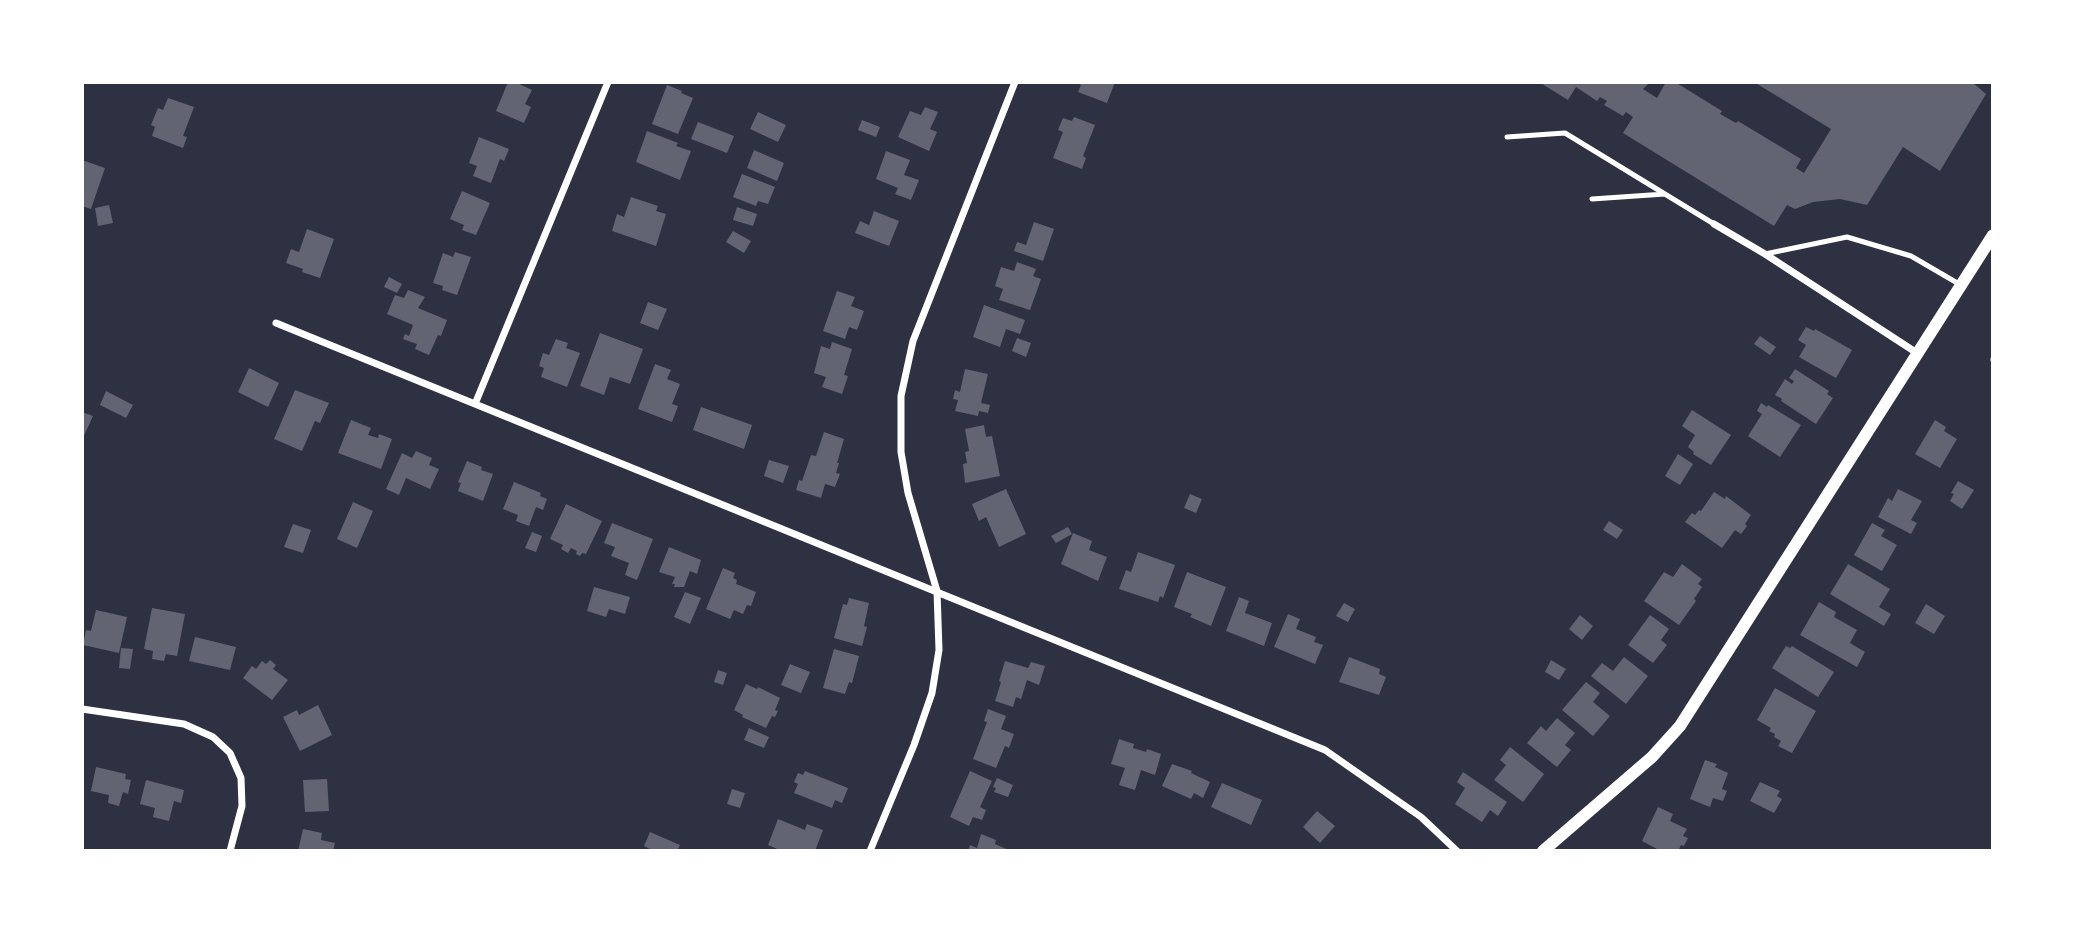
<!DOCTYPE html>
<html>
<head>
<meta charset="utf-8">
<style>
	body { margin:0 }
	#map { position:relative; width:2075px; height:933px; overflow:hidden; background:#2d3142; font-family:"IBM Plex Sans",sans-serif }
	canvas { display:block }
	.frame { position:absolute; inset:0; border:84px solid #fff; pointer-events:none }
</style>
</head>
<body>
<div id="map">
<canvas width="2075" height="933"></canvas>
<div class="frame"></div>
</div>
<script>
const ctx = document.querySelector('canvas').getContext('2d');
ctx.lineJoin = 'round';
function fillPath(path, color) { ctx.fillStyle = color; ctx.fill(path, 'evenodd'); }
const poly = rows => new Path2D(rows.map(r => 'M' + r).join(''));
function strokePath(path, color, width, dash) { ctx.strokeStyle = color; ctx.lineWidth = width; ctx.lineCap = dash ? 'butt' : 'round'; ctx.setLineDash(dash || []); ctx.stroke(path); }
fillPath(poly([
	[508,82,515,82,532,90,525,104,531,107,524,123,496,111],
	[1074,82,1115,82,1107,103,1078,92,1081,85],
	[1539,82,1650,82,1643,89,1657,98,1666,82,1675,82,1722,111,1720,114,1736,123,1738,121,1801,159,1796,168,1804,173,1831,129,1754,82,1972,82,1986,94,1940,171,1903,147,1867,205,1840,199,1813,202,1795,209,1787,205,1774,226,1623,133,1633,117,1626,112,1623,116,1604,105,1607,101,1600,97,1597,101,1576,87,1568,100],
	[667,85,682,91,681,93,693,98,678,134,652,124],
	[168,98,194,107,183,136,187,137,183,148,152,136,155,127,151,125,158,108,163,110],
	[925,107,938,112,930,129,937,132,929,151,898,137,910,111,921,115],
	[758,112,786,125,778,142,750,129],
	[1074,117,1095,125,1083,156,1086,158,1082,169,1053,158,1063,132,1058,130,1063,118,1072,121],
	[862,120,880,127,876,137,858,130],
	[698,122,734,136,727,153,691,139],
	[647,131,678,143,676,146,691,151,680,180,636,162],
	[479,137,509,149,504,161,500,159,491,183,473,176,477,166,469,163],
	[754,150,784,163,777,181,747,168],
	[886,151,910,160,904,175,919,180,911,200,895,194,898,188,876,179],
	[82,160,105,168,91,209,82,206],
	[742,174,775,187,768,204,758,201,756,206,733,197],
	[462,191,490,203,476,235,462,230,464,225,450,219],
	[631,197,658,206,656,211,666,214,656,246,612,231,617,214,624,217],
	[109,205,113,223,98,226,95,208],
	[737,207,757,214,753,226,733,220],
	[874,211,899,221,889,246,855,233,860,221,869,225],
	[1034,222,1054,229,1043,261,1014,251,1017,242,1026,245],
	[307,229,334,239,320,278,302,272,303,269,286,263,291,249,299,252],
	[733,231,751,241,744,253,726,242],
	[455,252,471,257,457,295,442,290,443,286,433,283,443,253,453,257],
	[1017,262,1036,269,1033,276,1041,279,1030,310,999,300,1003,289,995,286,1001,267,1014,271],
	[389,277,402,284,397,293,384,287],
	[408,290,425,297,418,308,447,320,441,336,438,335,429,355,415,349,417,344,403,339,405,334,409,336,413,325,387,314,395,295,404,298],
	[837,291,855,297,851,306,864,311,857,330,849,327,845,339,823,331],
	[648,302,667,309,658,330,640,323],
	[984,305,1025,320,1020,334,1006,329,1000,347,973,337],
	[1806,327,1814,331,1815,329,1852,350,1836,378,1799,357,1806,345,1798,340],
	[600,333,643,349,630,384,610,377,604,395,580,386],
	[1760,336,1776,347,1770,355,1754,344],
	[1017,338,1031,343,1026,357,1012,351],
	[556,339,568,343,566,348,580,353,567,387,541,377,544,368,539,366,543,353,549,355],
	[832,342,852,349,844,375,848,376,842,394,822,387,826,377,814,373,821,346,830,349],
	[655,364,671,370,667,379,680,384,672,404,678,406,672,422,638,409],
	[249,368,279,383,268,407,238,392],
	[965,369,988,374,981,403,990,405,988,413,979,411,978,416,955,411,958,400,953,399,955,390,960,392],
	[1795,369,1829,391,1827,394,1833,398,1816,424,1781,401,1782,399,1775,395,1785,379,1792,384,1794,381,1789,378],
	[295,390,329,403,320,423,315,421,302,451,274,439],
	[106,391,133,405,126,418,100,405],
	[1761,403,1767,407,1768,405,1801,425,1780,457,1748,436,1762,414,1757,411],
	[701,407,752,425,744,449,693,430],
	[1692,410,1731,435,1711,465,1693,454,1694,452,1688,447,1695,435,1682,426],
	[82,412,93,416,82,440],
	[351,420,371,428,368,435,378,438,379,434,392,439,381,469,338,453],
	[1935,420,1946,427,1944,431,1957,439,1940,468,1915,454],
	[984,425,986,437,992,436,1000,476,965,483,963,464,967,463,965,452,969,451,965,429],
	[824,432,844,439,837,463,839,463,836,473,840,474,835,487,825,484,821,498,796,490,799,480,802,481,811,455,816,456],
	[416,451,432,458,429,465,439,469,430,489,406,478,399,495,386,489,402,453,412,458],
	[1678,454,1693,464,1680,485,1665,476],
	[769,460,789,466,783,483,764,476],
	[467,461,482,467,481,470,493,474,483,501,458,491,461,483,458,482],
	[1958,481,1974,490,1962,509,1950,501,1954,494,1951,493],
	[514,482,541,493,540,496,547,499,543,510,536,507,529,526,516,521,518,515,503,509],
	[1006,489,1026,534,999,547,986,517,979,521,972,504],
	[1898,489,1922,501,1911,520,1917,523,1911,534,1878,517,1888,498,1892,501],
	[1714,492,1725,499,1726,496,1751,515,1745,524,1747,526,1741,534,1735,530,1722,548,1685,522,1692,513,1695,515,1699,510,1701,511],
	[1190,494,1202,499,1196,513,1184,508],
	[353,502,373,511,357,548,337,539],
	[566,504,602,521,586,554,582,553,580,556,576,554,577,551,571,548,568,553,561,549,563,545,550,539],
	[1609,521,1623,530,1617,539,1603,530],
	[612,523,653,539,637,580,625,575,629,563,611,556,615,547,604,543],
	[1872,523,1885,530,1881,536,1897,545,1882,571,1854,555],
	[293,524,311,530,303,553,284,547],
	[1068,527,1072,534,1056,543,1051,536],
	[532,532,542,536,536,552,525,548],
	[1073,533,1092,541,1089,550,1107,557,1098,581,1061,564],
	[669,547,701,560,697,574,690,571,684,587,674,587,675,584,672,584,675,577,659,572],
	[1138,552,1175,565,1163,598,1160,596,1158,602,1119,589,1126,570,1131,572],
	[1682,564,1702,579,1698,584,1702,587,1694,599,1696,601,1679,625,1644,601,1664,572,1673,577],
	[1848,564,1890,589,1879,607,1891,614,1884,626,1830,594],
	[723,568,735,573,733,578,737,580,736,584,756,592,751,606,747,605,743,614,734,610,730,619,706,609],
	[1187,572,1226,587,1211,626,1190,617,1192,614,1174,607],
	[594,587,630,597,625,614,609,609,606,617,587,611],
	[685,592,701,598,690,624,674,617],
	[1239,597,1249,601,1245,613,1272,623,1264,646,1226,631],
	[849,598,869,603,864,626,867,627,862,646,834,638,843,604,847,605],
	[1819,602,1836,612,1834,617,1857,630,1850,643,1865,652,1857,667,1800,635],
	[1344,603,1355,609,1348,622,1336,616],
	[1926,604,1945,616,1934,634,1915,623],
	[152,608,185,614,177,656,166,654,164,661,152,659,153,651,144,649],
	[96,610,127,617,119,653,83,645,86,630,91,631],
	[1288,614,1300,619,1296,629,1316,637,1314,642,1323,645,1315,664,1274,647],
	[1580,615,1593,626,1582,640,1569,629],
	[1650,615,1669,629,1661,640,1667,645,1653,663,1628,645],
	[195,637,236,647,230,670,189,661],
	[1786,646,1790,648,1792,646,1834,672,1818,697,1772,668],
	[121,648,133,649,130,669,119,668],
	[834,649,859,656,852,683,849,682,845,694,823,688],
	[1349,657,1380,669,1379,674,1386,677,1379,695,1339,682],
	[1624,657,1648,676,1626,704,1591,676,1602,663,1613,671],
	[270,660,276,665,273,669,288,680,272,700,243,678,252,666,256,669,262,661,266,664],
	[1551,660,1566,669,1559,680,1545,672],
	[1005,661,1028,668,1031,662,1045,666,1039,685,1027,680,1021,699,1016,697,1013,707,995,701,1001,682,999,681],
	[790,664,810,672,801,693,781,685],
	[718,670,727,673,723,685,714,682],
	[1586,682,1600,693,1593,702,1610,716,1593,736,1562,710],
	[746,684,757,689,758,687,780,698,775,710,778,711,775,717,772,716,766,728,742,717,743,715,734,710],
	[1775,688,1816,711,1792,753,1778,746,1781,741,1774,737,1775,734,1769,731,1771,728,1757,720],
	[318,705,332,735,300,751,283,717,297,710,299,715],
	[988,709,1006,716,1001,729,1014,734,1009,748,1005,746,996,768,973,759,987,722,984,721],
	[1557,718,1575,733,1565,745,1571,750,1557,767,1527,743,1541,726,1546,731],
	[749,728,769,737,764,748,744,740],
	[1119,739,1134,744,1133,748,1146,752,1147,749,1161,754,1155,775,1141,770,1135,790,1119,785,1125,768,1111,764],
	[1510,747,1544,774,1523,802,1494,780,1506,765,1500,760],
	[1705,760,1717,764,1715,767,1728,773,1722,789,1727,791,1723,801,1713,798,1710,807,1690,799],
	[1172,764,1192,771,1191,773,1210,782,1203,798,1194,793,1191,799,1162,786],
	[96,767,126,774,125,779,131,780,128,794,123,792,119,806,108,803,109,795,91,791],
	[805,771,848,788,842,803,835,800,832,808,794,793,798,784,794,782,798,773,803,775],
	[970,771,992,781,980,807,986,810,982,820,973,817,969,826,950,817],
	[1463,772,1507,802,1498,816,1490,810,1482,822,1455,804,1465,788,1457,782],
	[997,778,1013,785,1008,797,994,792,996,788,993,787],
	[327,779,329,811,305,812,303,780],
	[146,780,184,790,181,803,174,801,169,821,153,817,155,808,140,804],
	[1760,782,1780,791,1777,796,1782,799,1774,813,1750,801],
	[1222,783,1262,800,1251,825,1211,807],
	[732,789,745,793,740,808,727,804],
	[1658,807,1673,814,1670,821,1687,829,1683,836,1688,838,1684,846,1681,845,1678,851,1661,851,1642,841],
	[1317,811,1335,826,1320,843,1303,827],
	[778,819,805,830,807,824,823,830,815,851,782,851,768,845],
	[303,829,322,833,321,840,335,843,333,851,298,851],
	[650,832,680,845,677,851,654,851,644,846],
	[981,834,996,840,995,844,1011,851,968,851,970,845,977,848]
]), '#626471');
strokePath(poly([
	[1507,137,1565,133,1714,224],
	[1592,199,1665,194],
	[1765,254,1847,237,1911,256,1959,284],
	[1993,360,1993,359]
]), '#fff', 5);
strokePath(poly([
	[1714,224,1765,254,1917,353],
	[276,323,1325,750,1421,817,1457,851],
	[475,404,608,82],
	[82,709,184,724,213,737,230,753,241,778,242,806,230,851],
	[870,851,914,745,932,693,939,650,937,591,908,493,901,452,901,396,913,341,1015,82]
]), '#fff', 7);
strokePath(poly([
	[1543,851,1652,757,1680,726,1993,235]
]), '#fff', 12);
</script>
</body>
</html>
